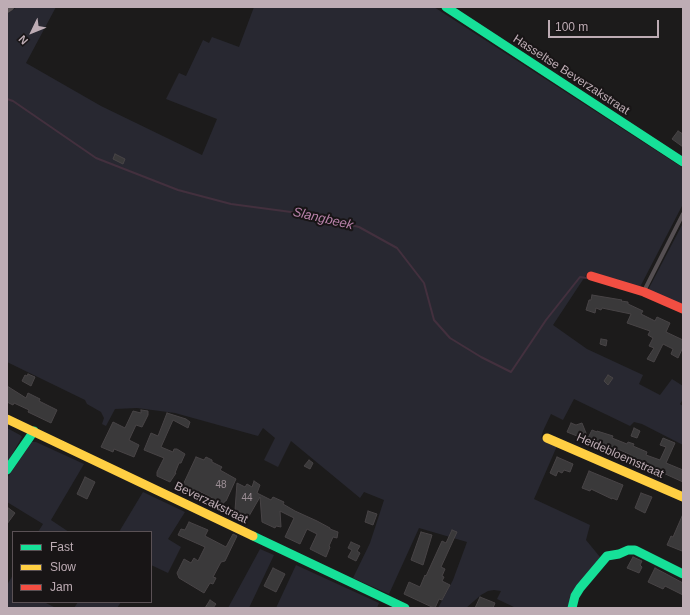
<!DOCTYPE html>
<html>
<head>
<meta charset="utf-8">
<style>
	body { margin:0 }
	#map { position:relative; width:690px; height:615px; overflow:hidden; background:#1c1b1b; font-family:Arial,sans-serif }
	canvas { display:block }
	.frame { position:absolute; inset:0; border:8px solid #bdacb4; pointer-events:none }
	.legend { position:absolute; left:12px; top:531px; width:140px; height:72px; box-sizing:border-box; background:#181516; border:1px solid #5a5155; margin:0; padding:5px 7px; list-style:none; font-size:12px; color:#bdacb4 }
	.legend li { display:flex; align-items:center; gap:8px; height:20px }
	.legend b { width:20px; border:1px solid #5a5155 }
	.north { position:absolute; left:12px; top:12px; width:40px; height:40px; -webkit-text-stroke:3px #181516; paint-order:stroke; rotate:227deg; font-size:11px; font-weight:700; line-height:16px; text-align:center; color:#bdacb4 }
	.north::after { content:''; display:block; margin:auto; width:14px; height:18px; background:#bdacb4; clip-path:polygon(50% 0,100% 100%,50% 72%,0 100%) }
	.scale { position:absolute; left:548px; top:20px; width:111px; height:18px; box-sizing:border-box; border:2px solid #bdacb4; border-top:0; padding-left:5px; font-size:12px; line-height:14px; white-space:nowrap; color:#bdacb4; -webkit-text-stroke:3px #181516; paint-order:stroke }
</style>
</head>
<body>
<div id="map">
<canvas width="690" height="615"></canvas>
<div class="frame"></div>
<ul class="legend">
<li><b style="height:5px;background:#16e098"></b>Fast</li>
<li><b style="height:5px;background:#ffcf43"></b>Slow</li>
<li><b style="height:5px;background:#f24e42"></b>Jam</li>
</ul>
<div class="north">N</div>
<div class="scale">100 m</div>
</div>
<script>
const ctx = document.querySelector('canvas').getContext('2d');
ctx.lineJoin = 'round';
function fillPath(path, color) { ctx.fillStyle = color; ctx.fill(path, 'evenodd'); }
const poly = rows => new Path2D(rows.map(r => 'M' + r).join(''));
function strokePath(path, color, width, dash) { ctx.strokeStyle = color; ctx.lineWidth = width; ctx.lineCap = dash ? 'butt' : 'round'; ctx.setLineDash(dash || []); ctx.stroke(path); }
function drawText(font, color, halo, rows, align = 'center') {
  ctx.font = font + ' Arial,sans-serif'; ctx.lineWidth = 4; ctx.setLineDash([]); ctx.textBaseline = 'middle'; ctx.strokeStyle = halo; ctx.fillStyle = color; for (const [text, x, y, turn = 0] of rows) {
    ctx.save(); ctx.translate(x, y); ctx.rotate((+turn || 0) * Math.PI / 180); ctx.textAlign = isNaN(turn) ? turn : align; if (halo) ctx.strokeText(text, 0, 0); ctx.fillText(text, 0, 0); ctx.restore();
  }
}
fillPath(poly([
	[17,7,56,7,26,63,101,106,202,155,217,119,166,99,179,73,186,76,203,40,209,43,212,37,239,47,254,7,434,7,683,168,683,204,640,287,588,272,553,325,587,349,643,375,639,384,660,395,672,379,683,386,683,399,680,404,683,406,683,445,642,424,634,422,630,426,574,399,563,420,551,414,543,431,541,438,557,446,534,499,590,525,586,540,600,557,569,608,516,608,497,599,501,591,494,590,488,591,481,595,466,608,438,608,453,580,467,542,419,528,389,594,353,578,370,543,384,500,364,492,360,498,291,441,278,467,264,460,275,438,263,428,258,436,175,413,137,408,115,409,106,426,102,424,104,418,101,412,87,404,85,400,7,362,7,14],
	[683,223,683,306,648,290],
	[7,428,20,435,22,437,7,463],
	[32,442,36,442,84,464,51,520,69,532,38,532,43,524,7,502,7,478],
	[143,492,185,512,168,539,181,547,168,573,151,565,151,532,119,532],
	[260,549,274,555,249,608,228,608],
	[296,565,379,603,377,608,276,608],
	[13,575,13,602,44,602,56,608,7,608,7,585],
	[78,602,121,602,117,608,74,608]
]), '#282831');
strokePath(poly([
	[7,99,13,101,96,158,178,190,231,204,306,214,359,227,397,248,424,283,434,320,450,338,481,357,511,372,546,320,580,277,587,278]
]), '#43303e', 2);
const building = poly([
	[678,131,683,134,683,147,672,139,678,131],
	[115,154,125,159,123,164,113,159,115,154],
	[592,295,622,300,621,301,628,302,628,304,643,311,641,314,655,321,657,317,670,323,666,332,683,340,683,347,678,358,671,354,673,349,663,344,654,362,647,359,654,348,649,346,653,338,648,335,650,331,627,323,631,314,602,308,601,310,596,308,595,313,586,310,589,300,591,300,592,295],
	[601,339,607,340,606,346,600,344,601,339],
	[28,374,35,377,31,386,22,381,25,375,27,376,28,374],
	[608,375,613,378,608,385,604,381,608,375],
	[7,386,26,398,28,393,40,399,39,401,57,410,51,423,28,412,29,410,14,403,13,405,7,402,7,386],
	[141,410,148,411,148,415,142,427,136,425,129,440,139,445,134,457,114,449,113,452,101,447,113,422,125,428,133,411,141,413,141,410],
	[167,413,186,419,190,422,188,428,173,420,161,447,173,452,174,449,177,449,185,454,181,463,179,463,175,473,176,473,170,482,157,476,157,472,164,458,144,450,151,433,158,436,167,413],
	[571,423,576,425,582,423,588,438,592,430,597,432,597,431,613,436,612,438,627,444,628,442,634,444,633,446,647,452,646,455,660,460,666,447,660,445,663,438,675,443,666,463,683,470,683,482,630,458,631,455,620,450,619,453,591,441,586,444,587,440,567,432,571,423],
	[634,428,640,431,637,438,631,436,634,428],
	[196,457,204,460,206,457,212,460,212,462,222,467,220,470,236,479,226,501,225,501,223,504,199,491,197,495,182,487,196,457],
	[557,457,573,464,570,472,564,470,562,473,558,471,556,476,550,473,557,457],
	[309,460,313,463,310,469,304,466,309,460],
	[589,471,623,485,617,500,612,498,612,499,591,489,590,491,582,488,589,471],
	[85,477,95,482,87,499,77,494,85,477],
	[254,481,260,485,257,493,271,500,273,497,284,502,283,504,295,511,317,521,330,528,330,529,338,532,337,538,333,537,329,546,330,547,326,557,310,549,317,534,307,529,300,544,285,537,294,518,280,511,281,527,276,526,275,528,262,522,260,497,249,516,235,510,237,483,245,487,247,484,252,487,254,481],
	[641,493,652,497,645,513,635,508,641,493],
	[7,507,15,513,7,524,7,507],
	[368,511,377,514,373,525,365,522,368,511],
	[683,514,683,548,682,551,667,545,671,536,673,537,683,514],
	[189,522,208,530,205,536,226,547,233,534,237,536,225,561,221,562,213,577,216,578,213,584,210,583,204,593,179,578,177,573,184,559,191,563,194,558,198,561,205,547,178,535,181,529,185,530,189,522],
	[452,530,457,532,441,567,445,569,442,576,444,577,442,581,450,585,442,600,439,599,435,608,434,608,404,594,409,582,420,587,425,575,426,576,442,541,446,543,452,530],
	[421,532,432,535,423,565,411,560,421,532],
	[351,542,360,546,357,551,360,553,356,561,348,557,352,550,348,548,351,542],
	[633,557,642,561,640,565,642,567,639,573,627,568,633,557],
	[273,568,285,574,276,592,264,586,273,568],
	[655,568,683,583,683,595,665,586,663,589,648,582,655,568],
	[480,597,495,603,493,608,475,608,480,597],
	[210,600,216,604,213,608,205,608,210,600]
]);
fillPath(building, '#3a393a');
strokePath(building, '#484446', 1);
strokePath(poly([
	[644,291,683,214]
]), '#554f52', 4);
strokePath(poly([
	[7,9,10,7]
]), '#554f52', 8);
strokePath(poly([
	[446,7,683,162],
	[7,470,34,431],
	[253,536,405,608],
	[572,608,575,596,580,588,607,556,619,554,628,550,635,550,683,574]
]), '#16e098', 9);
strokePath(poly([
	[7,419,253,536],
	[547,438,683,497]
]), '#ffcf43', 9);
strokePath(poly([
	[591,276,644,292,683,309]
]), '#f24e42', 9);
drawText('10px', '#9c8f96', null, [
	["48",221,485],
	["44",247,498]
]);
drawText('12px', '#bdacb4', '#181516', [
	["Hasseltse Beverzakstraat",571,75,33],
	["Heidebloemstraat",620,456,24],
	["Beverzakstraat",211,503,26]
]);
drawText('italic 13px', '#b982aa', '#181516', [
	["Slangbeek",323,219,13]
]);
</script>
</body>
</html>
